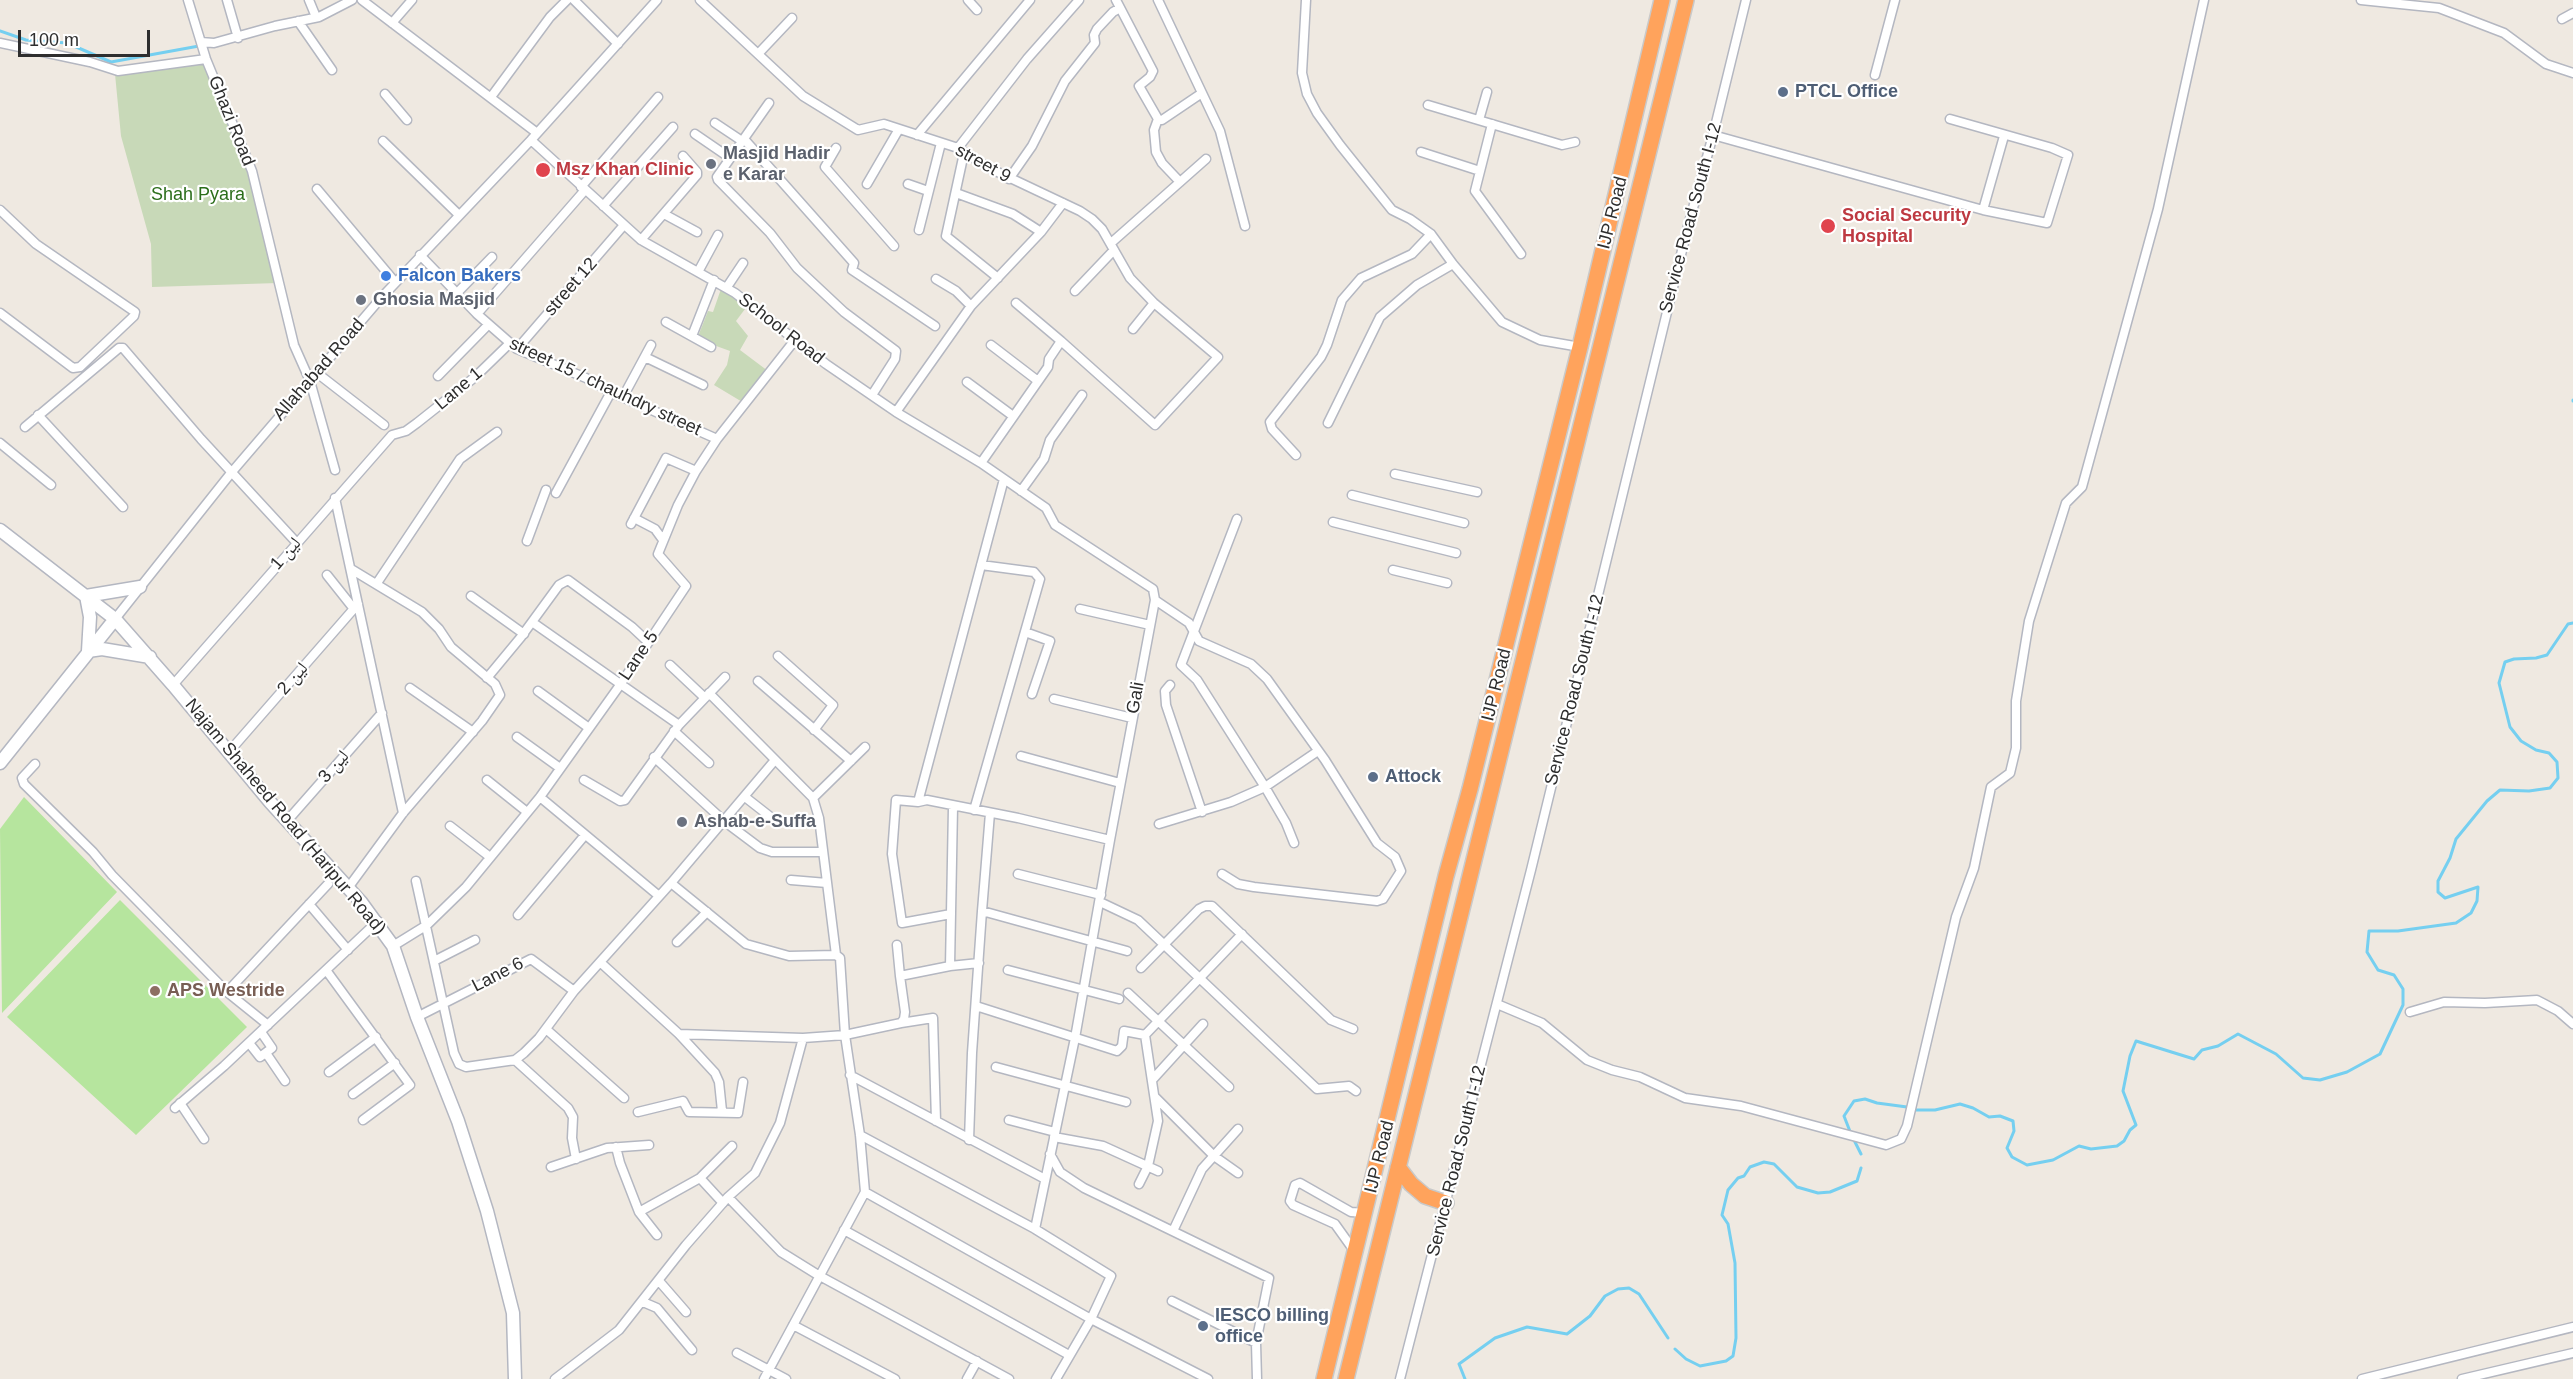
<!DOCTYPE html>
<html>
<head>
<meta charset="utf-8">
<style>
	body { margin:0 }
	#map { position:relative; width:2573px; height:1379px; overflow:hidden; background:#efe9e1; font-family:Arial,sans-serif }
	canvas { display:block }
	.scale { position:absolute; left:18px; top:30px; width:132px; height:27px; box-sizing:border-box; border:3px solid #2e2e2e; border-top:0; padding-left:8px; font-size:18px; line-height:21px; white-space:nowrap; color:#2e2e2e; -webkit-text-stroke:4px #fff; paint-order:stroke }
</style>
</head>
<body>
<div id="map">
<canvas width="2573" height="1379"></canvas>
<div class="scale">100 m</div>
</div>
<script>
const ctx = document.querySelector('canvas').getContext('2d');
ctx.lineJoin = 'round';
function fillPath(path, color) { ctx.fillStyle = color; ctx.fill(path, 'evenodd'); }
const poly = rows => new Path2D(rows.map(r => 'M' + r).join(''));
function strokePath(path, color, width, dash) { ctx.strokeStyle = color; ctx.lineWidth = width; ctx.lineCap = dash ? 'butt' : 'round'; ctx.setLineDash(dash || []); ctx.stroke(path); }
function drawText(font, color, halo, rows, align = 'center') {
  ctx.font = font + ' Arial,"Noto Naskh Arabic",sans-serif'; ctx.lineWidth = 4.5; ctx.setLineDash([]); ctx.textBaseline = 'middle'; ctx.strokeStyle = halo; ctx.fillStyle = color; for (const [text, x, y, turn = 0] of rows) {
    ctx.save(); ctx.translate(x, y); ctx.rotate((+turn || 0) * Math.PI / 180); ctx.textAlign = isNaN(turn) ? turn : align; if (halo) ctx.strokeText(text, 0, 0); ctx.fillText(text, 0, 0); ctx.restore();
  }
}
fillPath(poly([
	[24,797,117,892,2,1013,0,829],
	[120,900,247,1027,136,1135,7,1017]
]), '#b6e59e');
fillPath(poly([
	[206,59,252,171,278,283,152,287,151,244,121,136,115,74],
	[722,286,748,305,736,321,748,336,740,350,772,374,749,406,714,385,727,365,730,351,697,339,708,311,713,312]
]), '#c8d9b8');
strokePath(poly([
	[0,31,26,40,67,43,111,62,199,46],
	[2573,400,2573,401],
	[1915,1110,1935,1110,1960,1104,1973,1108,1989,1117,2000,1116,2013,1121,2014,1131,2007,1148,2012,1157,2027,1165,2053,1160,2079,1146,2091,1149,2117,1146,2124,1141,2130,1130,2136,1125,2123,1091,2130,1056,2136,1041,2194,1059,2202,1050,2218,1046,2238,1034,2276,1054,2303,1078,2320,1080,2347,1072,2380,1054,2403,1005,2403,989,2394,975,2378,970,2367,952,2369,931,2398,931,2456,923,2471,913,2477,901,2478,887,2445,898,2438,892,2438,881,2450,858,2456,839,2487,801,2500,790,2529,791,2550,788,2558,778,2557,762,2549,753,2536,750,2521,741,2510,727,2499,683,2505,662,2514,659,2536,658,2547,655,2568,624,2573,623],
	[1851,1134,1844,1116,1854,1101,1865,1099,1877,1103,1907,1107],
	[1854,1140,1861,1154],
	[1675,1349,1686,1359,1700,1366,1726,1361,1733,1356,1736,1338,1735,1263,1728,1224,1722,1215,1728,1190,1738,1178,1744,1176,1750,1167,1764,1162,1774,1164,1797,1187,1818,1193,1830,1192,1857,1181,1861,1168],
	[1465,1379,1459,1364,1495,1338,1527,1327,1567,1334,1590,1316,1605,1296,1618,1289,1629,1288,1639,1294,1668,1338]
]), '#75cff0', 3);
const street = poly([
	[188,0,206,59,252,171,294,345,310,381,335,470],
	[227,0,238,38],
	[309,0,316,17],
	[362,0,537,133],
	[574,0,618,44],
	[700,0,803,96,858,130,884,124,958,148,987,167,1080,211,1092,219,1102,229,1130,278,1154,303,1218,357,1155,425,1061,341,1049,359,1048,367,981,463],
	[968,0,977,10],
	[1116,0,1153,71,1150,77,1139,86,1158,119,1162,120,1202,93],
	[1158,0,1220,131,1245,226],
	[1306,0,1302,73,1307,94,1317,113,1340,145,1392,210,1410,219,1431,234,1453,264,1502,322,1540,340,1580,347],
	[2361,0,2439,8,2504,33,2546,64,2573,73],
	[2562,19,2573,13],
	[298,21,332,70],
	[392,23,412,0],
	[201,42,214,43,275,26,319,17,352,0],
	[0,43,90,62,118,71,206,59],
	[758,54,792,18],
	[1875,75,1895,0],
	[385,94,407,120],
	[491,97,550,17,567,0],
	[769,103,717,177,718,180,770,233,797,268,844,312,896,351,895,359,872,395],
	[1428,105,1562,145,1575,142],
	[1158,119,1154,130,1156,152,1162,163,1180,182],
	[1479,120,1487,92],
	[715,123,742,141],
	[1492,124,1475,191,1521,254],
	[695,134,730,158],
	[917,135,1030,0],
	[1713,135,1983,210,2047,223,2068,155,2052,148,1950,119],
	[744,139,854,263,852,270,935,326],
	[531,140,641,240,735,293,826,364,896,412,981,463,1046,508,1055,525,1153,589,1155,600,1110,840],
	[383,141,459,215],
	[836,148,825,167,894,246],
	[958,148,1027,59,1079,0],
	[1421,152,1480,171],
	[964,153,946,236,998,278],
	[1009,179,1032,146,1065,81,1095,43,1094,35,1097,29,1113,12,1120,8],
	[867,184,899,129],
	[908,184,928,191],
	[581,187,658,97],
	[317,189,395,282],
	[956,193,1013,214,1041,232],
	[603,206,673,127],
	[0,210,36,244,135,312,134,316,80,367,73,368,0,313],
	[1983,210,2004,136],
	[664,214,697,232],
	[919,230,941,143],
	[641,240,697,175,697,172,683,156],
	[1111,243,1206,159],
	[420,255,477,314,517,349,586,378,611,392,717,439],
	[698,272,718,235],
	[936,279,956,291,971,306],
	[727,287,743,263],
	[1075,291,1114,250],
	[457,293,492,257],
	[1016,303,1061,341],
	[477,314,585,190],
	[666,322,711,347],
	[1133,329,1154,303],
	[692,336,714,280],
	[991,345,1038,381],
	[517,349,624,225],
	[645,357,703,385],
	[317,373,384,425],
	[438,376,488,325],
	[967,382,1013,416],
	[623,397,651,345],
	[896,412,971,306,1041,232,1063,203],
	[38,415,123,507],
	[1328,423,1380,317,1417,285,1453,264],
	[25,427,119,348,123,348,201,439,296,542],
	[0,443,51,485],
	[1296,455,1272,429,1270,422,1321,357,1327,345,1342,300,1361,278,1412,254,1431,234],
	[1395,474,1477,492],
	[1004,479,918,802,927,800,1018,818,1110,840,1075,1038,1035,1229],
	[1021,491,1044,459,1050,440,1082,395],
	[556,493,611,392],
	[1352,495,1464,523],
	[335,498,403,813],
	[634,518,655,529,663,540],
	[1237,519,1181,665,1197,680,1265,787,1286,823,1294,843],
	[1333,522,1456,553],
	[631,524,666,458,696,471],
	[527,541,546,490],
	[1393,570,1447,583],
	[327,575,354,609],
	[377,583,460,459,497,432],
	[471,596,524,634],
	[1155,600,1189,623,1199,641,1251,664,1267,679,1325,760,1377,843,1395,857,1401,871,1383,899,1377,901,1254,887,1238,884,1222,874],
	[1080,609,1150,625],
	[115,619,231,473,381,298,531,140,657,0],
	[532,622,679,725],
	[1025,632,1050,641,1032,694],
	[778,656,833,705,814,730],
	[670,665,705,698],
	[487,678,521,637,559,585,568,580,632,627,648,642],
	[758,681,851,761],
	[173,685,392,435,406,431,417,423,475,377,509,344],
	[1170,685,1165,691,1166,705,1202,812],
	[410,688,473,732],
	[538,691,589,728],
	[709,693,813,798,819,818,836,955],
	[1054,699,1132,718],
	[674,731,709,763],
	[517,737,560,768],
	[228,753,358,604],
	[1021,756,1120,783],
	[654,757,724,821,760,848,772,852,823,852],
	[35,764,22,778,24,784,93,852,112,875,227,992,268,1025],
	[487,780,527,812],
	[584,780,620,801,625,800,679,725,725,677],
	[540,797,659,896],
	[745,797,777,822],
	[813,798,865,747],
	[918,802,896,800,892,854,902,923,951,914],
	[974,810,1040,579,1034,572,981,565],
	[287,821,382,713],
	[1159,824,1231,802,1265,787,1318,751],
	[450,826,490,857],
	[1018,874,1101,895],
	[791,880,827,883],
	[416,881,454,1053,459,1064,466,1067,515,1060,524,1053,539,1038,574,991,671,883,746,944,789,956,836,955,840,958,845,1035,860,1135,865,1192,1091,1319,1208,1379],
	[671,883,775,760],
	[348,888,403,813,482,721,500,695,495,684,451,647,439,629,422,612,351,569],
	[1100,902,1138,920,1317,1089,1349,1086,1356,1091],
	[309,904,348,950],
	[982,911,990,813],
	[518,915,585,835],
	[677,942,707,912],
	[897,945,900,976],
	[393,946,427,925,466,887,540,797,620,685,686,586,658,554,678,505,696,471,717,439,795,340],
	[434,961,475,940],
	[600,962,679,1034,715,1073,719,1082,722,1111],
	[950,966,953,807],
	[1141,968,1199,909,1205,906,1212,906,1331,1020,1353,1029],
	[326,970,410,1085,363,1120],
	[1008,970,1119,999],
	[227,992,328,884],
	[1128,993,1229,1087],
	[1497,1004,1542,1023,1587,1060,1612,1070,1640,1077,1685,1098,1741,1106,1886,1145,1901,1139,1907,1126,1956,917,1974,868,1991,787,2010,773,2016,748,2016,701,2029,621,2066,503,2082,487,2158,209,2204,0],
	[976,1006,1117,1051,1122,1046,1124,1031,1145,1035],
	[2410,1012,2444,1002,2485,1003,2537,1000,2558,1011,2573,1024],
	[417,1017,531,959,574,991],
	[901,1023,933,1018,936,1121],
	[546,1029,624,1098],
	[679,1034,803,1038,845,1035,901,1023,904,1019,905,1012,900,976,950,966,979,963],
	[249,1043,260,1057,272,1048,261,1032],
	[266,1053,285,1081],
	[515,1060,568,1108,573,1117,572,1138,576,1159],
	[996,1067,1126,1102],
	[329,1072,376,1037],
	[850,1075,1045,1179],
	[1153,1079,1203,1024],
	[353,1094,395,1063],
	[1155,1097,1214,1156,1238,1173],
	[180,1103,204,1139],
	[175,1108,224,1066,378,921],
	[638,1112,683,1101,689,1112,738,1113,743,1082],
	[1009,1120,1055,1132],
	[860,1135,1035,1229,1111,1276,1091,1319,1056,1379],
	[1054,1137,1103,1146,1158,1171],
	[969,1140,972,1053,982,911,1127,951],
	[616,1147,620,1163,639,1212,657,1235],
	[1050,1154,1060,1172,1084,1188,1269,1278,1256,1343,1257,1379],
	[551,1167,607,1148,649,1145],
	[700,1178,723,1203],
	[1139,1184,1148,1166,1158,1121,1145,1035,1242,934],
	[728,1197,781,1252,818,1275,1009,1379],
	[639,1212,700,1178,732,1146],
	[844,1230,1069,1355],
	[1173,1231,1202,1169,1238,1129],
	[1355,1252,1335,1224,1293,1205,1290,1201,1295,1185,1300,1183,1351,1212,1365,1213],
	[659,1281,686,1312],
	[1172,1301,1256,1343],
	[643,1302,657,1308,692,1350],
	[793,1325,895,1379],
	[737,1353,786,1379],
	[555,1379,619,1330,686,1245,728,1197,755,1173,780,1123,803,1038],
	[764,1379,865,1192],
	[967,1379,977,1361],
	[1400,1379,1531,870,1687,230,1713,135,1746,0],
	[2362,1379,2573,1327],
	[2462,1379,2573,1353]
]);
const secondary = poly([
	[0,530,115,619,173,685,270,802,361,902,393,946,417,1017,458,1121,487,1211,513,1313,515,1379],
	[140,587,86,596,90,617,88,651,102,649,150,657],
	[0,763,115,619]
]);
const highway = poly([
	[1398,1167,1411,1184,1425,1196,1446,1203],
	[1324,1379,1446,876,1470,789,1580,347,1662,0],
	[1346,1379,1686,0]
]);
strokePath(street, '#b4b7c1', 11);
strokePath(secondary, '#b4b7c1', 15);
strokePath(highway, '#c9c9c9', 18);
strokePath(street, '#fff', 8);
strokePath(secondary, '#fff', 12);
strokePath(highway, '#ffa35c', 15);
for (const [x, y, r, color] of [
	[1783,92,6,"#5c6f8a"],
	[711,164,6,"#6b7280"],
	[543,170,8,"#e0444e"],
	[1828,226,8,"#e0444e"],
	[386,276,6,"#3f7fe0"],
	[361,300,6,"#6b7280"],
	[1373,777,6,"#5c6f8a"],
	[682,822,6,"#6b7280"],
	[155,991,6,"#8d6e63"],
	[1203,1326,6,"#5c6f8a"]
]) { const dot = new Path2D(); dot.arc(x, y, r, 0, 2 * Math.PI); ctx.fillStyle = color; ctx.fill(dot); strokePath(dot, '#fff', 2); }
drawText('bold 18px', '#4e5e75', '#fff', [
	["PTCL Office",1795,92],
	["Attock",1385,777],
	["IESCO billing",1215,1316],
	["office",1215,1337]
], 'left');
drawText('18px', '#2e2e2e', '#fff', [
	["Ghazi Road",231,121,68],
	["street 9",983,164,29],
	["IJP Road",1613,213,-76],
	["Service Road South I-12",1691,218,-75],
	["street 12",571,287,-49],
	["School Road",781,329,38],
	["Allahabad Road",319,370,-49],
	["street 15 / chauhdry street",605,387,25],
	["Lane 1",459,389,-40],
	["لین 1",286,554,-49],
	["Lane 5",639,656,-56],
	["لین 2",293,679,-49],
	["IJP Road",1497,685,-76],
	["Service Road South I-12",1575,690,-76],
	["Gali",1136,698,-80],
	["لین 3",334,767,-49],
	["Najam Shaheed Road (Haripur Road)",285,817,50],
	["Lane 6",498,975,-27],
	["IJP Road",1380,1157,-76],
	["Service Road South I-12",1457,1161,-76]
]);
drawText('bold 18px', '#5b616d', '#fff', [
	["Masjid Hadir",723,154],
	["e Karar",723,175],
	["Ghosia Masjid",373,300],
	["Ashab-e-Suffa",694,822]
], 'left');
drawText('bold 18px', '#be3a42', '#fff', [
	["Msz Khan Clinic",556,170],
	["Social Security",1842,216],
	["Hospital",1842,237]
], 'left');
drawText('18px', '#2c6e1b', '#fff', [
	["Shah Pyara",198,195]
]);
drawText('bold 18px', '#366cbe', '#fff', [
	["Falcon Bakers",398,276]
], 'left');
drawText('bold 18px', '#785e54', '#fff', [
	["APS Westride",167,991]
], 'left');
</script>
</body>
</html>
